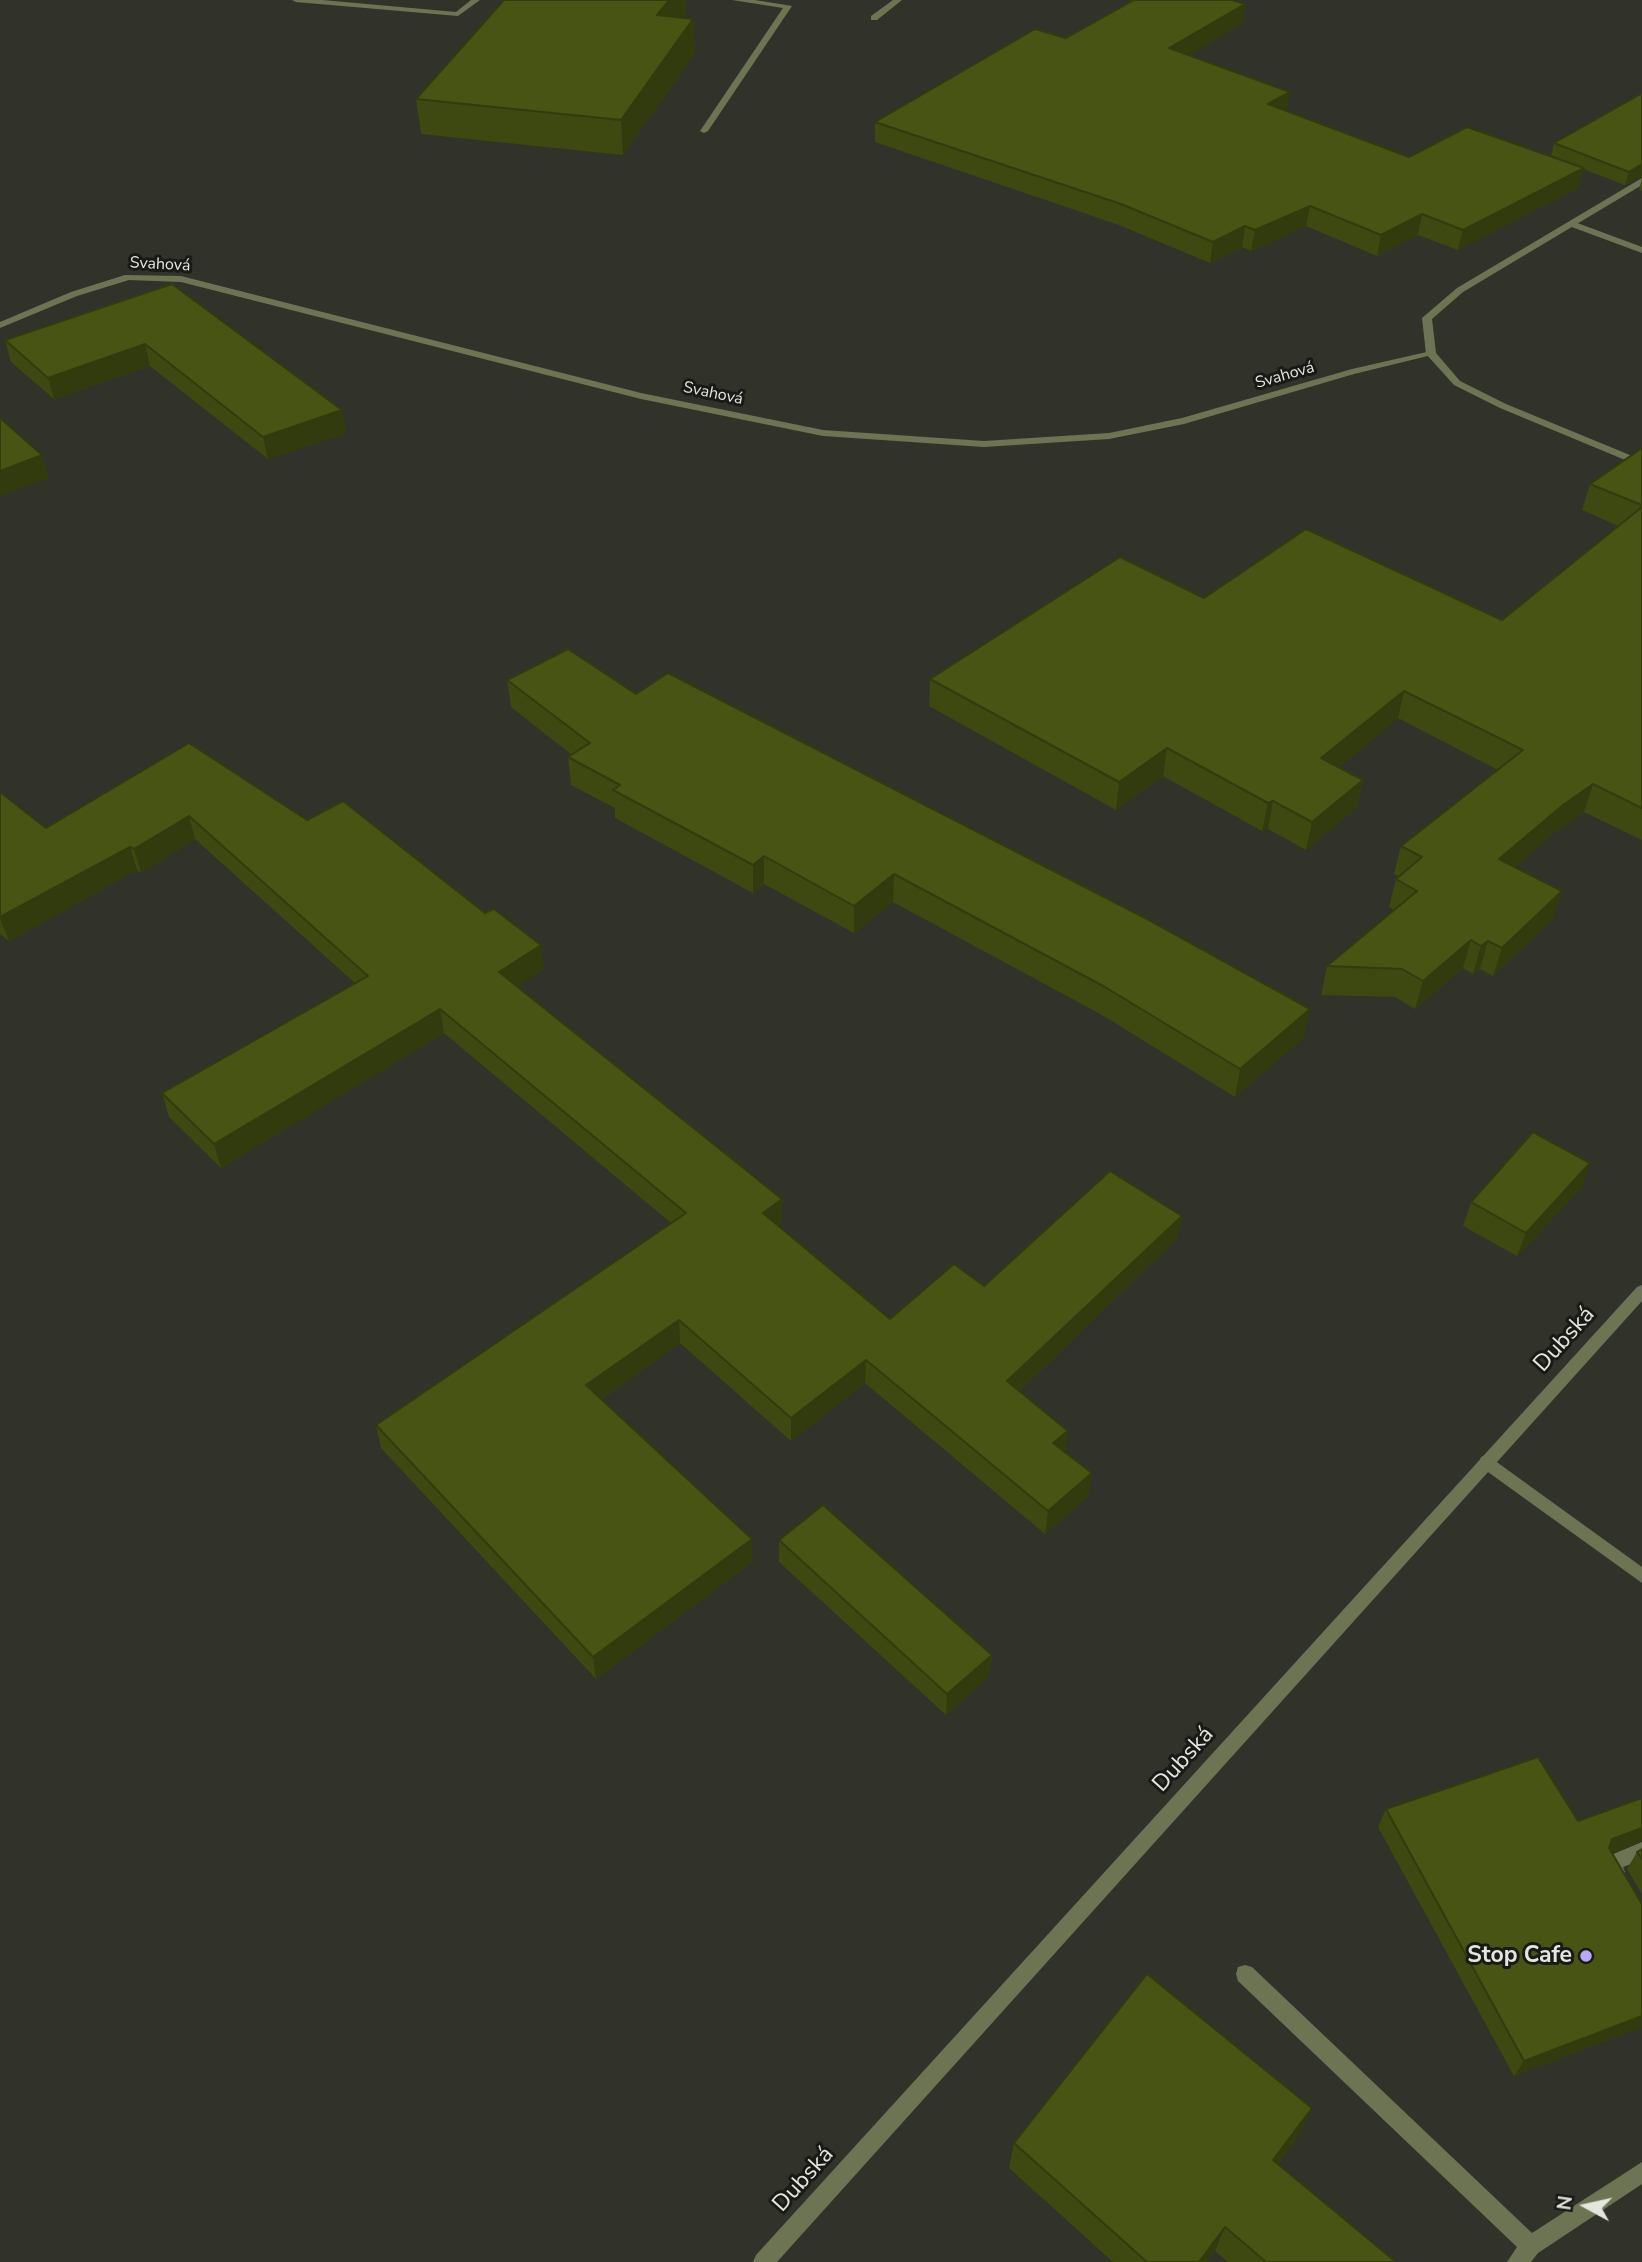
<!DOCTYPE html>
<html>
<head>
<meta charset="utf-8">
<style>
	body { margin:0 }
	#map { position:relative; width:1642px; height:2262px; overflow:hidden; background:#31332a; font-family:"Nunito Sans",sans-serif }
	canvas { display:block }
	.north { position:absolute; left:1551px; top:2171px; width:70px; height:70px; -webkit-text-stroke:5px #191a16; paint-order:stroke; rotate:278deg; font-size:19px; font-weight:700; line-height:28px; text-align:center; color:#e3e5df }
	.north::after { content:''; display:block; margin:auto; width:24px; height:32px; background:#e3e5df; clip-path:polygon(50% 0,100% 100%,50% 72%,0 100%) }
</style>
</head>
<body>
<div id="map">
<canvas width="1642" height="2262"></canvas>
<div class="north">N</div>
</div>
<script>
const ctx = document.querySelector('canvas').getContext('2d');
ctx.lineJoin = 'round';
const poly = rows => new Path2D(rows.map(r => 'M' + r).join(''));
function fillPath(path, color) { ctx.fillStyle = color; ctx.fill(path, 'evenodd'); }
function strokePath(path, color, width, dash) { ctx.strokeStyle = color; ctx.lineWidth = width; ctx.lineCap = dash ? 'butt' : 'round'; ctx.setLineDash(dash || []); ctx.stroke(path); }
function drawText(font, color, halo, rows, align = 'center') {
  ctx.font = font + ' "Nunito Sans",sans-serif'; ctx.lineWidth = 6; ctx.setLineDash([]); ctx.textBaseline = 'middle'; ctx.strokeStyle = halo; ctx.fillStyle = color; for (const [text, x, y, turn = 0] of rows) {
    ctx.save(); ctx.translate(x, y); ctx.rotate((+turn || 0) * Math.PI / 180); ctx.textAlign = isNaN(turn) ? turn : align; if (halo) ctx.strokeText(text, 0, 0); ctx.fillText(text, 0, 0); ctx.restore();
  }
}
fillPath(poly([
	[292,0,322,0,456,12,471,0,480,0,458,16,296,2,292,0],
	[732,0,755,0,792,6,708,131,704,133,700,131,783,8,732,0],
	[893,0,902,0,877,20,871,20,871,16,893,0],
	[1572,221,1642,247,1642,253,1569,226,1568,224,1572,221],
	[125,275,181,276,641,393,823,430,984,441,1109,433,1182,418,1352,369,1431,351,1436,354,1354,374,1184,424,1109,439,984,447,823,436,641,399,181,282,129,280,77,296,0,328,0,322,71,292,125,275],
	[1487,1455,1642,1567,1642,1583,1481,1467,1479,1462,1481,1457,1487,1455],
	[1642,1842,1642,1860,1623,1867,1625,1872,1622,1878,1616,1881,1610,1878,1601,1864,1604,1858,1642,1842],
	[1245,1965,1252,1967,1532,2233,1642,2162,1642,2184,1538,2253,1531,2262,1507,2262,1517,2247,1238,1981,1236,1974,1238,1967,1245,1965]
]), '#6d7454');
fillPath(poly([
	[1642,178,1642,185,1463,292,1432,319,1436,353,1460,381,1506,404,1642,460,1642,467,1500,408,1454,385,1426,354,1422,318,1457,288,1642,178],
	[1642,1285,1642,1301,777,2262,753,2262,756,2255,1637,1287,1642,1285]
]), '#6d7454');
fillPath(poly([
	[687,12,682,18,693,19,695,53,623,155,421,134,416,99],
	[1243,23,1188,55,1287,111,1409,157,1551,156,1554,143,1642,93,1642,176,1625,185,1583,169,1578,188,1458,250,1418,235,1377,256,1306,226,1251,251,1242,247,1210,263,1119,225,875,142,875,122,1066,38],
	[1642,178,1642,191,1639,190],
	[172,284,342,410,346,433,268,459,150,366,54,399,11,362,5,340],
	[1642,448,1642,840,1584,812,1554,833,1514,867,1562,891,1553,919,1493,976,1480,969,1473,974,1463,968,1415,1009,1395,997,1321,995,1327,966,1394,910,1389,907,1396,879,1399,877,1394,874,1401,846,1498,770,1398,718,1339,767,1363,780,1357,807,1306,850,1268,829,1262,831,1163,776,1116,810,929,706,930,679,1204,598,1502,620,1618,526,1582,510,1590,484],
	[507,680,636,694,1304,1037,1235,1097,1102,1015,893,902,854,933,764,884,753,893,615,818,615,808,571,785,568,757,572,755,511,707],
	[189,743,307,820,544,969,517,986,782,1199,782,1222,778,1226,890,1319,984,1286,1182,1216,1177,1239,1019,1391,1068,1431,1065,1452,1092,1473,1088,1496,1045,1534,865,1383,791,1441,680,1343,602,1399,753,1561,596,1679,381,1448,376,1425,671,1223,444,1033,221,1168,169,1117,162,1093,355,983,195,839,141,873,137,870,9,941,0,934,0,792,46,828],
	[1582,1187,1517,1256,1463,1226,1471,1202],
	[779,1540,992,1655,989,1676,946,1715,779,1562],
	[1642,1798,1642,1841,1612,1853,1642,1904,1642,2027,1514,2076,1378,1827,1386,1809,1578,1821],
	[1642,1849,1642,1894,1627,1869,1637,1852],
	[1300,2134,1278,2164,1396,2262,1228,2262,1215,2251,1207,2262,1113,2262,1009,2168,1014,2143]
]), '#3e4811');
fillPath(poly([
	[669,0,686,0,687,12,659,49,657,15],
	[1245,4,1243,23,1167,68,1169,48],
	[693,19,695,53,623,155,621,120],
	[1290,92,1287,111,1268,104],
	[1642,164,1642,176,1625,185,1629,172],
	[1584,168,1578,188,1458,250,1463,230],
	[1310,206,1306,226,1251,251,1255,230],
	[1422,214,1418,235,1377,256,1381,235],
	[1245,226,1242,247,1210,263,1213,242],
	[145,344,150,366,54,399,48,378],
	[342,410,346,433,268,459,263,437],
	[42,455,49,478,0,496,0,471],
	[1404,691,1398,718,1316,786,1321,758],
	[1167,748,1163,776,1116,810,1119,782],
	[1363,780,1357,807,1306,850,1312,822],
	[1593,784,1584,812,1554,833,1491,887,1499,859,1563,805],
	[1273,801,1268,829,1262,831,1268,803],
	[189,816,195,839,141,873,134,849],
	[130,847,137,870,9,941,0,918],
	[764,856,764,884,753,893,753,865],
	[894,874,893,902,854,933,854,906],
	[1562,891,1553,919,1493,976,1502,948],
	[1471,940,1463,968,1415,1009,1423,981],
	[1488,941,1480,969,1473,974,1481,946],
	[541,945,544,969,502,996,499,972],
	[440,1009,444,1033,221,1168,214,1144],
	[1310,1009,1304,1037,1235,1097,1240,1069],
	[1590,1163,1582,1187,1517,1256,1526,1233],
	[782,1199,782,1222,764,1237,763,1213],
	[1182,1216,1177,1239,1005,1404,1007,1381],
	[679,1320,680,1343,589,1408,586,1385],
	[866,1360,865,1383,791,1441,791,1418],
	[1068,1431,1065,1454,1053,1443],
	[1092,1473,1088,1496,1045,1534,1048,1511],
	[752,1539,753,1561,596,1679,593,1657],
	[992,1655,989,1676,946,1715,947,1694],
	[1642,1828,1642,1841,1602,1857,1612,1839],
	[1642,2016,1642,2027,1514,2076,1524,2061],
	[1312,2108,1300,2134,1262,2185,1273,2160],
	[1225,2227,1215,2251,1207,2262,1199,2262]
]), '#323b0e');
const building = poly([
	[504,0,669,0,657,15,693,19,621,120,416,99,504,0],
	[1134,0,1232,0,1245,4,1169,48,1290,92,1268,104,1409,157,1467,127,1584,168,1463,230,1422,214,1381,235,1310,206,1255,230,1245,226,1213,242,1121,204,875,122,1035,29,1066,38,1134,0],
	[1642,93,1642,164,1629,172,1554,143,1642,93],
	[172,284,342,410,263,437,145,344,48,378,5,340,172,284],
	[0,418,42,455,0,471,0,418],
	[1642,448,1642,505,1590,484,1642,448],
	[1642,507,1642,808,1593,784,1563,805,1499,859,1562,891,1502,948,1488,941,1481,946,1471,940,1423,981,1402,969,1327,966,1417,891,1396,879,1422,857,1401,846,1523,750,1404,691,1321,758,1363,780,1312,822,1273,801,1268,803,1167,748,1119,782,930,679,1120,557,1204,598,1306,529,1502,620,1642,507],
	[568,649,636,694,668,673,1149,920,1310,1009,1240,1069,1105,987,894,874,854,906,764,856,753,865,613,790,620,785,568,757,590,743,507,680,568,649],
	[189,743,307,820,343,801,485,913,494,909,541,945,499,972,782,1199,763,1213,890,1319,954,1264,984,1286,1110,1171,1182,1216,1007,1381,1068,1431,1053,1443,1092,1473,1048,1511,866,1360,791,1418,679,1320,586,1385,752,1539,593,1657,376,1425,686,1213,440,1009,214,1144,162,1093,368,976,189,816,134,849,130,847,0,917,0,792,46,828,189,743],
	[1533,1132,1590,1163,1526,1233,1471,1202,1533,1132],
	[823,1505,992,1655,947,1694,779,1540,823,1505],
	[1538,1757,1578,1821,1642,1798,1642,1828,1612,1839,1609,1848,1642,1904,1642,2016,1524,2061,1386,1809,1538,1757],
	[1642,1849,1642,1859,1637,1852,1642,1849],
	[1147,1974,1312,2108,1273,2160,1396,2262,1266,2262,1225,2227,1199,2262,1147,2262,1014,2143,1147,1974]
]);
fillPath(building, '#485414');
strokePath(building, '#323b0e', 2);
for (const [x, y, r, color] of [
	[1586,1956,7,"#baaaf6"]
]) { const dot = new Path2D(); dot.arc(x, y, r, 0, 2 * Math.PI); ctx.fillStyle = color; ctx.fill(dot); strokePath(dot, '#191a16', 2.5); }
drawText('16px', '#e3e5df', '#191a16', [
	["Svahová",160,265,3],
	["Svahová",1285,376,-16],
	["Svahová",713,394,12]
]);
drawText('23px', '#e3e5df', '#191a16', [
	["Dubská",1565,1340,-48],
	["Dubská",1184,1760,-48],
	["Dubská",804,2180,-48]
]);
drawText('bold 23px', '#e3e5df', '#191a16', [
	["Stop Cafe",1572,1956]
], 'right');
</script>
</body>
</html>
